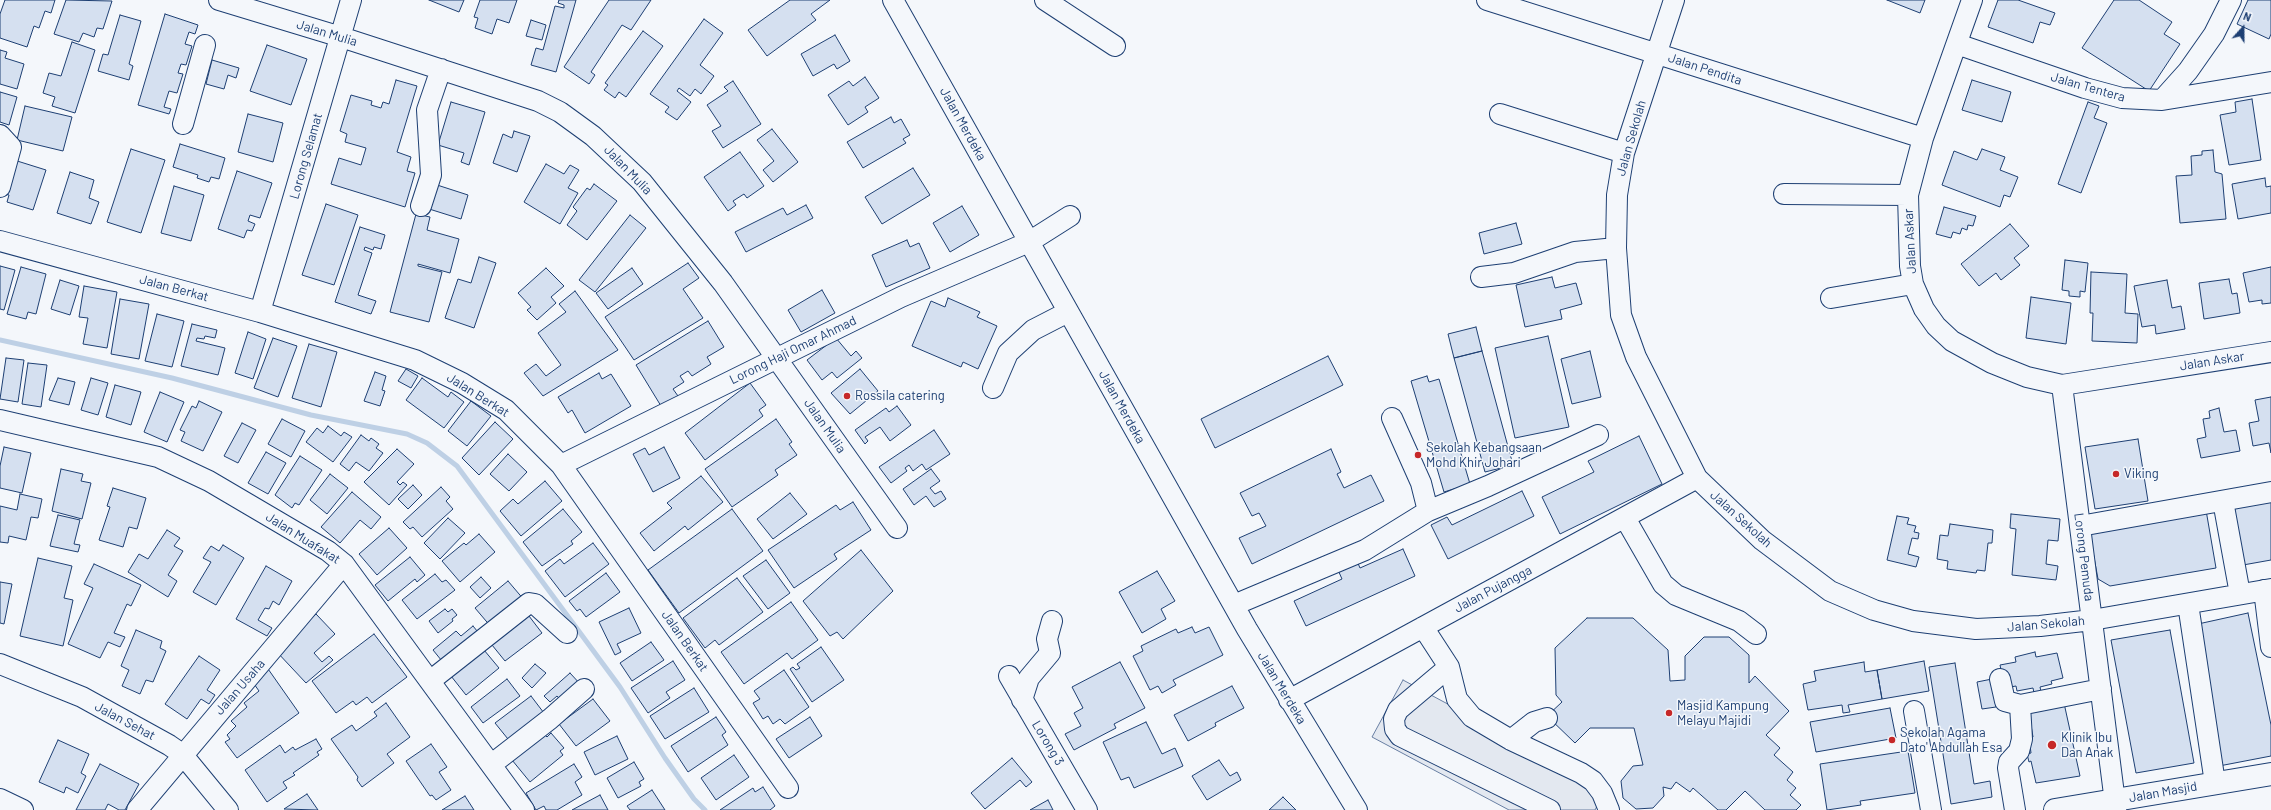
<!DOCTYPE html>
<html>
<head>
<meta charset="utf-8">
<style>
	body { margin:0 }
	#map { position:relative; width:2271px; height:810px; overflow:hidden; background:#f4f7fb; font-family:Barlow,sans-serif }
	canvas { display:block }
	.north { position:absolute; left:2223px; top:8px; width:40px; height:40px; -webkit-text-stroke:3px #f4f7fb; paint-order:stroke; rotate:21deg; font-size:11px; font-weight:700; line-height:16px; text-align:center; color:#1d3f73 }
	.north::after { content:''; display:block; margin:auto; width:14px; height:18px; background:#1d3f73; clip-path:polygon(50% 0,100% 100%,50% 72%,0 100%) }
</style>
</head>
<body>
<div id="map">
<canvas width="2271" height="810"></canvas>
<div class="north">N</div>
</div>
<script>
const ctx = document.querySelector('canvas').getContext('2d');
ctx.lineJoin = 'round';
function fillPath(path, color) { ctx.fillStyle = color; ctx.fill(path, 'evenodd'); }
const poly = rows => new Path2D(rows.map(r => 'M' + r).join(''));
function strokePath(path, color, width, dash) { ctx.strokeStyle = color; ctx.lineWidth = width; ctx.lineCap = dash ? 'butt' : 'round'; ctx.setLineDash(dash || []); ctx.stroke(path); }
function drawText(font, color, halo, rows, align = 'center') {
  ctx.font = font + ' Barlow,sans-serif'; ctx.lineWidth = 3; ctx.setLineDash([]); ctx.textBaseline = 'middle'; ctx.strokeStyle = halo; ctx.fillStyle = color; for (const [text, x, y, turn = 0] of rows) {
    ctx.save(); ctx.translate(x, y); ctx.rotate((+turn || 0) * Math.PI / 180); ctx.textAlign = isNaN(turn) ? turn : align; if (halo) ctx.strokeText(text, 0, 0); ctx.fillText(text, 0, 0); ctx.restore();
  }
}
const parking = poly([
	[1403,680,1606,789,1595,810,1509,810,1372,737,1403,680]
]);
fillPath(parking, '#e3e8f0');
strokePath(parking, '#687fa3', 1);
strokePath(poly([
	[0,340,172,378,311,415,407,434,427,443,457,466,620,687,665,758,694,799,705,810]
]), '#bed0e5', 5);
const building = poly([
	[5,0,55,0,51,13,45,11,39,28,34,26,27,47,0,38,0,14,5,0],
	[66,0,112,1,103,29,97,28,94,37,83,33,79,42,54,34,66,0],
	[429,0,464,0,459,12,429,0],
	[480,0,517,0,509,23,497,19,492,34,475,28,478,18,474,17,480,0],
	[559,0,576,0,556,72,531,65,536,48,543,50,555,6,564,8,564,5,558,3,559,0],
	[609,0,651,0,631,30,622,25,591,72,595,75,589,84,564,67,609,0],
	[790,0,830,0,811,14,816,20,767,56,748,30,790,0],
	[1887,0,1925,0,1920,13,1887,0],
	[1998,0,2018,0,2055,13,2050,25,2040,22,2033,43,1988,27,1998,0],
	[2114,0,2139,0,2172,22,2164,34,2180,44,2149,91,2082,48,2114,0],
	[2248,0,2271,0,2271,34,2269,39,2237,24,2248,0],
	[165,14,198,25,195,34,189,32,185,44,192,46,186,65,181,64,178,73,183,74,177,93,169,91,164,107,171,109,169,114,138,105,165,14],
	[120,15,141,21,129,64,133,66,129,80,98,71,103,54,108,55,120,15],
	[704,19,723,33,700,65,714,76,701,94,695,89,690,96,679,88,677,91,691,102,677,120,665,112,669,107,650,94,704,19],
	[531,20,546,25,542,40,526,36,531,20],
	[643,31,663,46,626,97,619,92,615,98,604,90,608,85,605,83,643,31],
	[835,35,850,61,837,69,834,64,813,76,801,54,835,35],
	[72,42,95,50,75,113,52,106,55,97,43,93,49,73,61,76,72,42],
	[267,45,307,59,291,105,250,91,267,45],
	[0,50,7,52,5,58,24,64,17,89,0,84,0,50],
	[212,60,239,68,236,78,228,75,224,89,206,84,212,60],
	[865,77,879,98,865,107,868,112,848,125,828,95,849,81,853,86,865,77],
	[396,80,417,86,397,152,411,157,407,171,415,173,405,207,331,184,339,158,361,165,366,148,345,142,347,134,340,131,351,95,372,101,371,105,381,108,383,102,389,104,396,80],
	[1972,80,2011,92,2002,122,1962,110,1972,80],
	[733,81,761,124,723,148,712,131,721,126,707,105,728,91,724,87,733,81],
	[0,92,17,97,9,125,0,122,0,92],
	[2252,99,2261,160,2229,165,2220,115,2236,112,2235,102,2252,99],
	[451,102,485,112,469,165,461,162,464,153,438,145,451,102],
	[2088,102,2099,106,2094,118,2107,123,2081,193,2058,184,2088,102],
	[25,106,72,117,63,151,17,140,25,106],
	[248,114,283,123,273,162,238,152,248,114],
	[891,117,894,123,901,119,910,135,903,139,906,143,863,168,847,142,891,117],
	[772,129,798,162,773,182,763,170,774,161,757,140,772,129],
	[514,131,530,136,517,172,493,163,503,134,512,138,514,131],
	[180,144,225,158,219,179,211,177,209,182,197,178,198,175,173,167,180,144],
	[131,149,165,160,141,233,107,222,131,149],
	[1982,149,2005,157,2000,170,2018,177,2010,197,2004,195,2000,207,1942,185,1954,151,1977,160,1982,149],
	[2213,150,2215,172,2222,174,2226,219,2180,223,2176,176,2192,175,2191,156,2202,155,2202,151,2213,150],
	[740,152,764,186,747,198,744,194,733,201,736,205,728,211,704,177,740,152],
	[14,160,46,170,33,210,7,202,9,195,3,193,14,160],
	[546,164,564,174,570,165,579,170,568,188,578,193,560,224,524,202,546,164],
	[913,168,930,195,882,224,865,197,913,168],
	[237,171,272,183,260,218,250,215,248,221,255,224,252,231,247,230,244,238,218,229,237,171],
	[70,172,94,180,89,198,99,202,91,224,57,213,70,172],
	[2265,178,2266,187,2271,186,2271,213,2238,219,2232,184,2265,178],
	[434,184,468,195,461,219,426,208,434,184],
	[594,184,617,201,587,240,567,225,577,211,573,207,587,188,590,190,594,184],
	[174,186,204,195,191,241,161,233,174,186],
	[326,204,358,215,334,285,302,275,326,204],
	[806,205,813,218,746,252,735,232,783,208,787,215,806,205],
	[962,206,979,235,950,252,933,223,962,206],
	[1944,207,1976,216,1973,226,1968,225,1967,230,1962,228,1960,234,1953,232,1951,238,1936,234,1944,207],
	[416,214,430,217,427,230,459,239,450,273,418,264,418,266,442,272,429,322,390,312,416,214],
	[630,215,646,228,595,292,579,280,630,215],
	[1516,223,1522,244,1484,254,1479,233,1516,223],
	[2010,224,2029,246,2014,258,2020,265,2001,280,1996,273,1979,286,1961,264,2010,224],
	[360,227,385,235,381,249,374,247,373,250,365,247,364,250,372,253,358,295,376,301,371,314,335,302,360,227],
	[907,240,910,247,919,243,930,268,886,287,872,255,907,240],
	[479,257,496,263,474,328,445,318,458,279,471,283,479,257],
	[2065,260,2088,263,2085,292,2080,291,2080,297,2069,296,2069,291,2062,290,2065,260],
	[688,263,699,278,683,289,703,318,634,360,605,317,688,263],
	[0,266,15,270,4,310,0,309,0,266],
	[21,267,46,274,36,314,28,312,26,319,7,314,21,267],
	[2271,267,2271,303,2262,304,2262,300,2249,302,2243,273,2271,267],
	[546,268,564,286,551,297,556,303,537,320,527,310,531,307,518,293,546,268],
	[632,268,643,284,608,309,596,293,632,268],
	[2091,272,2127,274,2125,313,2138,314,2137,343,2092,341,2093,313,2090,313,2091,272],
	[1552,277,1555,288,1576,283,1582,304,1560,310,1562,319,1525,327,1516,285,1552,277],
	[2229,279,2232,294,2237,293,2240,313,2204,319,2199,283,2229,279],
	[60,280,79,286,70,315,51,309,60,280],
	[2167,280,2172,308,2181,306,2185,329,2156,334,2155,325,2142,327,2134,286,2167,280],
	[84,286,117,292,107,348,83,344,88,318,79,317,84,286],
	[822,290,835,313,801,332,788,310,822,290],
	[575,291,618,350,543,396,524,373,536,364,546,376,561,365,538,333,566,312,559,304,575,291],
	[2031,297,2071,303,2066,344,2026,338,2031,297],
	[948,298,980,312,977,317,997,326,978,369,963,362,961,367,912,346,931,301,945,307,948,298],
	[120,299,149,304,139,359,111,354,120,299],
	[157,314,184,321,172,367,145,361,157,314],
	[708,321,724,347,707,357,711,364,692,376,688,371,680,376,684,382,673,389,678,396,661,406,636,365,708,321],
	[192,324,217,330,215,338,205,336,204,339,197,338,196,341,225,348,218,375,181,366,192,324],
	[1476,327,1482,351,1454,358,1448,334,1476,327],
	[248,332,266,339,253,379,235,373,248,332],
	[1548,336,1569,427,1515,438,1495,348,1548,336],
	[273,338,297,346,278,397,254,388,273,338],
	[836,338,851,356,856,351,862,358,837,378,832,372,822,380,807,360,836,338],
	[309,344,337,352,321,407,292,398,309,344],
	[1482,351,1513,465,1485,472,1454,358,1482,351],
	[1590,351,1601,397,1572,404,1561,359,1590,351],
	[1328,356,1343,385,1215,448,1201,419,1328,356],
	[6,358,24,360,18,402,0,399,6,358],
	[28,363,47,365,41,407,22,404,28,363],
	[406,369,418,376,411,388,398,381,406,369],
	[860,369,878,391,850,414,831,393,860,369],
	[375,372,386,376,382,390,385,391,380,406,364,401,375,372],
	[599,373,602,379,611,374,631,406,585,433,572,410,568,413,558,397,599,373],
	[1427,376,1429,382,1439,379,1470,484,1444,492,1411,381,1427,376],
	[58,378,75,382,69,405,49,400,58,378],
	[91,378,108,383,98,415,81,410,91,378],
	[422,378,448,397,451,392,464,402,444,428,406,400,422,378],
	[750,383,766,405,759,410,763,416,705,460,685,433,750,383],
	[115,385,141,392,131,425,106,417,115,385],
	[160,392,184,402,167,442,144,432,160,392],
	[2271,397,2271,453,2269,443,2253,446,2249,423,2259,421,2255,400,2271,397],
	[199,401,222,412,203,451,181,441,185,432,180,430,192,406,196,408,199,401],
	[471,401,491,416,467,446,448,431,471,401],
	[897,406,911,425,890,441,880,427,865,437,868,441,865,444,855,430,886,408,889,412,897,406],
	[2219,408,2224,432,2236,430,2240,451,2201,458,2197,439,2206,437,2203,419,2210,418,2209,411,2219,408],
	[282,419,305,431,291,457,268,444,282,419],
	[776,419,792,442,789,444,797,455,775,470,778,475,732,507,705,469,776,419],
	[495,422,513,439,479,475,462,458,495,422],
	[242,423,256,430,238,463,224,456,242,423],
	[328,426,341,436,344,432,352,437,333,462,306,442,317,428,323,433,328,426],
	[934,430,950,454,926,470,922,464,913,471,909,465,905,468,907,471,891,483,879,467,934,430],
	[361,435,369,441,371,438,379,444,376,448,383,453,369,471,356,462,349,471,340,464,361,435],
	[1639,436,1662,484,1560,534,1542,497,1594,472,1588,461,1639,436],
	[2138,439,2148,501,2095,509,2085,447,2138,439],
	[4,447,31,453,22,493,0,488,0,466,4,447],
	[664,447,680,478,653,492,633,454,645,448,649,455,664,447],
	[397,449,414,464,397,482,400,485,403,482,407,485,389,505,364,482,397,449],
	[1331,449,1341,472,1337,474,1344,488,1371,475,1384,501,1252,564,1239,538,1266,526,1259,513,1252,516,1240,493,1331,449],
	[266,452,286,463,268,494,248,483,266,452],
	[508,454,527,472,509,491,490,474,508,454],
	[300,456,322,470,299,505,295,503,292,508,275,495,300,456],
	[61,469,83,474,81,481,91,483,82,519,52,511,61,469],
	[931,469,940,481,930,488,935,494,941,491,946,499,934,507,926,496,914,505,903,489,931,469],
	[330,474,348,488,327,514,310,500,330,474],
	[701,476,723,502,688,530,685,526,654,551,640,533,672,508,667,503,701,476],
	[545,481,562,501,521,536,500,511,513,499,518,504,545,481],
	[413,485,422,495,408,509,398,499,413,485],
	[441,487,450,497,446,501,453,509,422,537,413,527,410,529,403,522,441,487],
	[113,488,146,498,137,529,129,527,123,547,99,540,110,507,107,506,113,488],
	[1522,491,1534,516,1448,559,1431,525,1447,517,1452,525,1522,491],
	[352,492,381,517,371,529,360,520,340,543,321,527,352,492],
	[790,493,807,514,773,539,757,519,790,493],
	[20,494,42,499,38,518,31,517,26,540,9,536,8,543,0,542,0,506,17,510,20,494],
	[2271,500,2271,560,2243,565,2232,507,2271,500],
	[853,502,871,530,834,554,837,559,794,588,768,550,836,505,840,510,853,502],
	[563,509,582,532,571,541,573,544,542,566,523,542,563,509],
	[732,509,763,551,679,613,648,570,732,509],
	[2206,510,2216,568,2110,586,2098,579,2089,530,2206,510],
	[2011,514,2060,519,2058,541,2048,540,2046,564,2058,566,2056,580,2012,575,2016,529,2010,528,2011,514],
	[58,515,80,520,74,544,80,545,78,552,50,546,58,515],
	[1897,516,1909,518,1907,524,1916,526,1914,532,1919,533,1918,539,1912,538,1908,554,1919,557,1916,567,1887,560,1897,516],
	[448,518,465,533,440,559,424,543,448,518],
	[1950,524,1993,530,1992,543,1988,543,1985,571,1977,570,1976,573,1947,569,1948,561,1937,559,1940,535,1948,536,1950,524],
	[389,528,407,548,377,575,359,554,389,528],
	[167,530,180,538,174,546,183,551,168,575,177,581,168,597,128,572,139,554,148,559,167,530],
	[479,534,495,552,460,582,442,561,464,543,466,545,479,534],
	[593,543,609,564,565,597,545,571,560,559,564,564,593,543],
	[223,545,244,558,216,605,193,592,211,562,203,558,211,546,219,551,223,545],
	[1403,549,1415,576,1306,626,1294,601,1342,579,1338,570,1357,561,1360,568,1403,549],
	[861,550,893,591,843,639,837,632,830,636,803,601,861,550],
	[410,557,425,575,417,582,415,579,388,601,375,585,410,557],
	[38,558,72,566,64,598,73,600,63,646,20,636,38,558],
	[766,560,790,593,768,609,743,576,766,560],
	[94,564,141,585,131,606,127,604,114,633,125,637,120,647,108,642,100,658,68,644,93,588,84,584,94,564],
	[266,566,292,581,279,605,273,601,269,609,265,608,258,620,272,628,267,636,236,619,266,566],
	[1157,571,1175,601,1161,609,1166,619,1142,633,1119,592,1157,571],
	[606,573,620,592,586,617,580,609,577,611,569,601,606,573],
	[435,574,442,582,446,580,455,590,417,619,402,600,435,574],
	[481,577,491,588,480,598,470,587,481,577],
	[737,578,763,612,719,645,715,640,705,648,683,618,737,578],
	[508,581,525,601,492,628,475,608,508,581],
	[0,582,12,584,4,624,0,623,0,582],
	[791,602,818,640,792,659,787,653,744,684,721,652,791,602],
	[629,608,641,633,617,644,621,652,615,655,599,622,629,608],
	[445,609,448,612,452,609,457,615,452,619,453,621,438,633,429,621,445,609],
	[2248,613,2271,725,2271,756,2219,766,2198,624,2248,613],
	[316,614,335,634,314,653,322,662,329,656,333,660,306,683,276,651,316,614],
	[529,616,542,633,505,661,492,645,529,616],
	[1587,618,1633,618,1668,650,1670,681,1685,680,1685,656,1704,637,1729,637,1749,655,1749,683,1755,676,1789,711,1766,735,1780,748,1774,755,1793,772,1787,780,1796,788,1790,795,1801,805,1796,810,1765,810,1745,791,1726,810,1718,810,1693,788,1690,792,1676,782,1671,789,1663,787,1664,796,1653,808,1636,809,1623,798,1621,781,1633,766,1643,765,1634,728,1590,728,1575,743,1547,716,1562,702,1556,695,1555,648,1587,618],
	[473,626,482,637,446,666,433,650,456,631,461,636,473,626],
	[1192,627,1195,633,1209,627,1223,655,1173,680,1176,685,1162,693,1158,686,1150,690,1133,656,1143,651,1141,646,1176,629,1178,633,1192,627],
	[136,630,162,641,160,648,166,651,153,682,146,680,140,694,122,686,129,670,121,666,136,630],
	[2170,630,2194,763,2136,773,2111,640,2170,630],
	[374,634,407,677,372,703,367,697,356,705,353,701,336,713,312,681,374,634],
	[651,642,664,660,632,681,620,663,651,642],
	[821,647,844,680,812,702,790,669,793,667,796,670,800,668,797,664,821,647],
	[484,650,499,668,466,695,451,676,484,650],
	[2035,652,2036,657,2057,653,2063,678,2051,681,2052,684,2040,687,2042,696,2035,698,2033,688,2017,691,2016,686,2005,688,2000,665,2016,662,2015,657,2035,652],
	[199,656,220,670,207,690,215,695,209,704,201,699,187,719,165,704,199,656],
	[673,661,685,680,666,692,670,698,648,713,631,688,673,661],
	[1924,661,1929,691,1882,699,1877,670,1924,661],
	[1120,662,1145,708,1114,724,1116,728,1074,750,1065,734,1081,726,1074,713,1083,708,1072,687,1120,662],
	[1864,662,1865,672,1877,670,1882,699,1848,705,1850,712,1843,713,1842,705,1808,710,1803,684,1816,681,1814,671,1864,662],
	[1955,663,1974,784,1990,781,1992,797,1951,804,1929,667,1955,663],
	[535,664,546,673,532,688,522,678,535,664],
	[266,666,299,713,237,758,225,742,230,739,227,735,236,726,231,721,247,707,244,703,259,691,252,681,266,666],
	[784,670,809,707,785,724,780,719,773,724,768,716,763,719,753,703,760,699,754,691,784,670],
	[570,673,582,686,563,703,557,696,550,702,544,696,570,673],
	[507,679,520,696,483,723,471,707,507,679],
	[1992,679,1996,707,1982,709,1977,682,1992,679],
	[1232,686,1244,708,1215,723,1216,726,1188,741,1174,715,1232,686],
	[694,688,709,712,665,739,650,716,694,688],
	[531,696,547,717,512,744,495,723,531,696],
	[593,699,610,721,576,746,559,724,593,699],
	[386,703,410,737,387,754,394,763,362,787,357,780,358,777,331,739,352,725,356,731,377,716,374,712,386,703],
	[2064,703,2080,776,2036,783,2031,761,2029,762,2027,754,2031,753,2029,738,2033,737,2028,708,2064,703],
	[1890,708,1896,738,1816,752,1810,722,1890,708],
	[716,717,726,732,722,735,728,745,688,772,671,746,716,717],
	[810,717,822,736,789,758,776,739,810,717],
	[1146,722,1162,754,1175,748,1183,766,1134,788,1129,777,1121,780,1103,742,1146,722],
	[551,733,564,748,560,751,563,755,530,782,512,760,544,734,547,737,551,733],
	[617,736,628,759,595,775,584,752,617,736],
	[316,739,322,749,317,752,319,755,293,773,295,775,283,782,287,788,267,802,245,770,280,745,285,753,293,747,295,750,316,739],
	[58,740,89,754,81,773,86,776,78,793,66,787,64,793,39,782,58,740],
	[431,744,447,767,439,772,451,790,436,800,432,795,430,796,406,761,431,744],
	[1908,751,1915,793,1860,801,1861,805,1827,810,1820,764,1908,751],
	[734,755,749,777,716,800,701,778,734,755],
	[1012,758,1032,782,1026,787,1020,780,985,809,971,793,1012,758],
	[1219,760,1230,776,1237,772,1241,780,1207,800,1192,776,1219,760],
	[634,762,644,779,639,782,641,786,618,798,607,778,634,762],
	[100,764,139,784,125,810,119,810,108,804,105,810,76,810,100,764],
	[574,764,582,777,575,782,582,795,557,810,546,810,544,806,536,810,526,793,574,764],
	[763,787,775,806,770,810,720,810,753,788,755,792,763,787],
	[652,790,665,810,630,810,627,806,652,790],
	[307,794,318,810,284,809,307,794],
	[600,795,608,810,572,810,600,795],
	[465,796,474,810,442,810,465,796],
	[1283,797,1296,810,1269,810,1283,797],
	[1048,800,1053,810,1030,810,1048,800]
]);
fillPath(building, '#d5e0f0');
strokePath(building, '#1d3f73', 1);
const minor = poly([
	[219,0,341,37,538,101,560,112,593,136,642,182,723,283,897,528],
	[893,0,1247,629,1357,810],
	[1045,0,1115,46],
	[1487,0,1923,138],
	[1674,0,1624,153,1617,195,1616,248,1621,315,1636,357,1697,478,1762,540,1830,591,1874,610,1913,621,1976,629,2040,626,2092,620,2271,589],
	[1972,0,1923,138,1908,195,1910,266,1913,284,1924,309,1936,326,1952,341,1992,363,2027,377,2062,385,2271,352],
	[1957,44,2085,88,2122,98,2162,100,2271,82],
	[2162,100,2188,71,2214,34,2231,0],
	[1500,114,1624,153],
	[183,124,205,45],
	[0,135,11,147,0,187],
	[1784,194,1908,195],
	[421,206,431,175,427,110,441,69],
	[0,241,260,312,415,360,462,383,506,410,561,465,788,788],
	[1481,277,1514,273,1575,252,1616,248],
	[1831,298,1913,284],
	[260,312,351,0],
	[2062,385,2116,810],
	[993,388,1008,353,1033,330,1068,312],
	[0,420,158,457,209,481,328,551,344,564,524,810],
	[561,465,901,297,1029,242,1070,216],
	[2223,501,2240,594],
	[1428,511,1488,486,1598,435],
	[1625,518,1663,584,1676,595,1739,621,1756,634],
	[2080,526,2271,492],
	[2264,590,2271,647],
	[2188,604,2215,783],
	[1234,605,1365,550,1428,511,1421,483,1392,418],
	[1423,627,1449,667,1457,699,1472,717,1511,740,1581,773,1593,781,1602,793,1609,810],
	[0,664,82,697,169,745,182,754,228,810],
	[1449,667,1398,710,1394,719,1395,729,1400,736,1550,810],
	[1009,676,1087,810],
	[2000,679,2005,701,2020,705,2022,739,2019,751,2009,762,2008,768,2015,810],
	[430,681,529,603,535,604,567,633],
	[1022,700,1029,678,1050,653,1047,639,1052,621],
	[1289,700,1697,478],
	[2020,705,2101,689],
	[1914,711,1931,810],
	[1511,740,1534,722,1547,718],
	[492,764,550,719,584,689],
	[0,799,23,810],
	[137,810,344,564]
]);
const major = poly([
	[2055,810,2271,774]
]);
strokePath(minor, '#1d3f73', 22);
strokePath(major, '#1d3f73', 24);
strokePath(minor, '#f4f7fb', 20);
strokePath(major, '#f4f7fb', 22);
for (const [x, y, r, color] of [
	[847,396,4,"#c62828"],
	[1418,455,4,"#c62828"],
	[2116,474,4,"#c62828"],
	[1669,713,4,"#c62828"],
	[1892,740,4,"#c62828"],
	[2052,745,5,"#c62828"]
]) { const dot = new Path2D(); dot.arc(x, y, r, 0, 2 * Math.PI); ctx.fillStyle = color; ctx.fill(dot); strokePath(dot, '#f4f7fb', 1.5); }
drawText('13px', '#1d3f73', '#f4f7fb', [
	["Jalan Mulia",327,33,17],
	["Jalan Pendita",1705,69,18],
	["Jalan Tentera",2088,87,16],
	["Jalan Merdeka",963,124,61],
	["Jalan Sekolah",1631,138,-74],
	["Lorong Selamat",306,156,-74],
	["Jalan Mulia",628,170,46],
	["Jalan Askar",1910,241,-93],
	["Jalan Berkat",174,288,15],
	["Lorong Haji Omar Ahmad",793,350,-26],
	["Jalan Askar",2212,361,-9],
	["Jalan Berkat",478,395,32],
	["Jalan Merdeka",1122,407,61],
	["Jalan Mulia",825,426,55],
	["Jalan Sekolah",1741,519,42],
	["Jalan Muafakat",303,538,32],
	["Lorong Pemuda",2084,557,83],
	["Jalan Pujangga",1493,589,-28],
	["Jalan Sekolah",2046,624,-5],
	["Jalan Berkat",685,641,55],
	["Jalan Usaha",240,687,-49],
	["Jalan Merdeka",1282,688,59],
	["Jalan Sehat",125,721,28],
	["Lorong 3",1048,743,59],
	["Jalan Masjid",2163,792,-10]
]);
drawText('13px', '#1d3f73', '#f4f7fb', [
	["Rossila catering",855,396],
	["Sekolah Kebangsaan",1426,448],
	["Mohd Khir Johari",1426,463],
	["Viking",2124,474],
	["Masjid Kampung",1677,706],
	["Melayu Majidi",1677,721],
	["Sekolah Agama",1900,733],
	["Dato' Abdullah Esa",1900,748],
	["Klinik Ibu",2061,738],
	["Dan Anak",2061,753]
], 'left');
</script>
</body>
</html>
